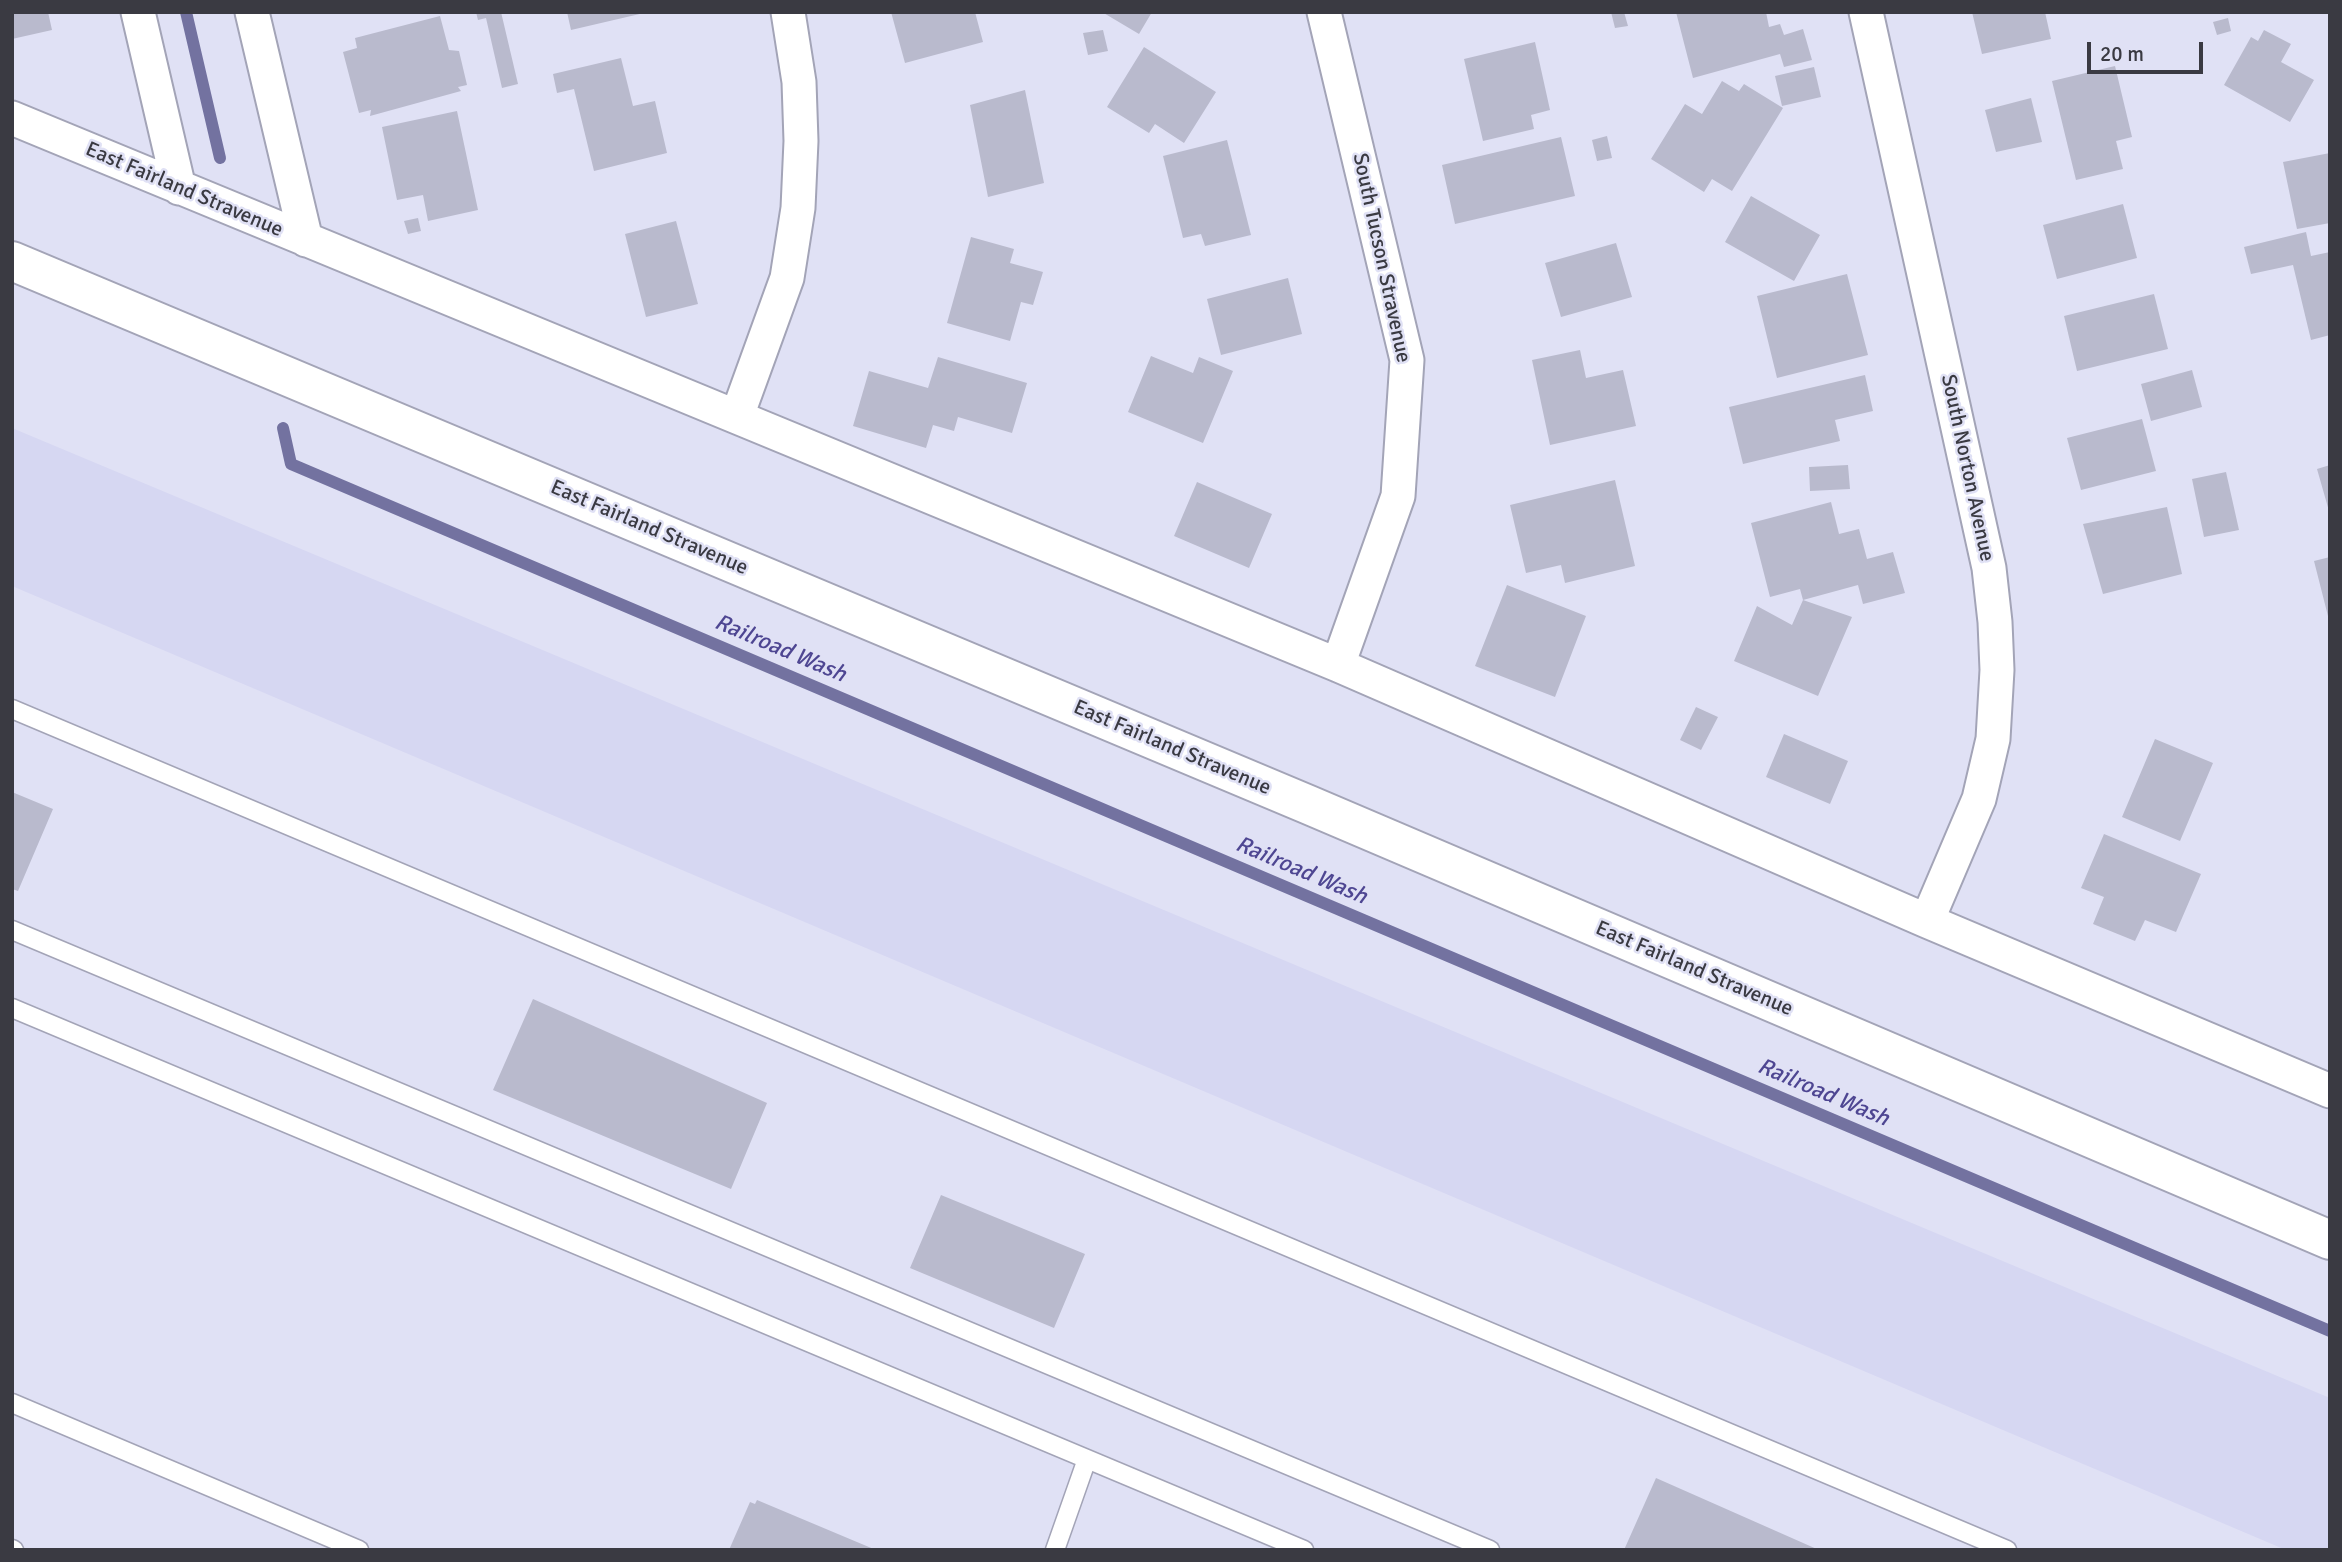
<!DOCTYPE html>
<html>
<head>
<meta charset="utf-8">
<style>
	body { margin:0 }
	#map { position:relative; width:2342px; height:1562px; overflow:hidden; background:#e0e1f5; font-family:Signika,sans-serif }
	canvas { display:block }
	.frame { position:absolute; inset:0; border:14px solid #3a3a42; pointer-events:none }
	.scale { position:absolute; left:2087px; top:42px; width:116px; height:32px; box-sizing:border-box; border:4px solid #3a3a42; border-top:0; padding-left:9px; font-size:21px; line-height:24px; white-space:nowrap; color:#3a3a42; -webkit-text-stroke:5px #e0e1f5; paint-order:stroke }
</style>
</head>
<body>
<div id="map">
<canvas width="2342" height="1562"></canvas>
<div class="frame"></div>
<div class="scale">20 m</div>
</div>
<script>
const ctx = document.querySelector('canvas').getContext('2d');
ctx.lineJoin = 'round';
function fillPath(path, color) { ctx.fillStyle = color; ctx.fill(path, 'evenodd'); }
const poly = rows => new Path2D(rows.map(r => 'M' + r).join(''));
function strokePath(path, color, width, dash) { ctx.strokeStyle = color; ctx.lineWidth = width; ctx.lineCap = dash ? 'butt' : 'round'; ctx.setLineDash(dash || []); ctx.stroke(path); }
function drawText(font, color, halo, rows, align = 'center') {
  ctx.font = font + ' Signika,sans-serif'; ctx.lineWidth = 5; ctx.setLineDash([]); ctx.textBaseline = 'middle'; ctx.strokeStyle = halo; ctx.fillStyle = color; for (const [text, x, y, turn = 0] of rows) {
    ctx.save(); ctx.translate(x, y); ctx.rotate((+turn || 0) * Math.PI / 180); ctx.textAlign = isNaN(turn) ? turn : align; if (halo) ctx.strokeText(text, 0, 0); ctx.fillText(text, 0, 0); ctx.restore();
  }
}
fillPath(poly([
	[12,428,2330,1398,2330,1550,2286,1550,12,586]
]), '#d6d7f2');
strokePath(poly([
	[186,12,220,158],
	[283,428,291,464,2330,1331]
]), '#7372a0', 12);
fillPath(poly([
	[12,12,48,12,52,30,12,39],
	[476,12,501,12,518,84,502,88,486,18,478,20],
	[567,12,644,12,644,13,571,30],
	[891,12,975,12,983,42,905,63],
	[1102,12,1152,12,1139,34],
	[1611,12,1624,12,1628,26,1615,28],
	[1676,12,1766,12,1769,27,1780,24,1784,35,1803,29,1812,60,1784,67,1780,54,1693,78],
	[1972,12,2045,12,2051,39,1982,54],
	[440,16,449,50,459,51,467,85,458,87,461,91,370,116,371,110,359,113,343,52,357,48,355,38],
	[2228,18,2231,31,2217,35,2213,22],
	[1103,30,1108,51,1088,55,1083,33],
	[2264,30,2291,44,2281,62,2314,80,2290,122,2224,85,2251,37,2258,41],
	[1535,42,1550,110,1531,115,1534,129,1483,141,1464,59],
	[1144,47,1216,92,1184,143,1155,124,1149,133,1107,107],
	[621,58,633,106,655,101,667,153,594,171,574,89,557,93,553,74],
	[2115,66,2132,137,2116,141,2123,169,2076,180,2052,81],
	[1814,67,1821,97,1782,106,1775,76],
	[1722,81,1739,91,1744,84,1783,108,1732,191,1712,179,1704,192,1651,159,1685,104,1702,114],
	[1025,90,1044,183,988,197,970,105],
	[2031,98,2042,142,1996,152,1985,110],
	[457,111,478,210,428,221,423,195,397,200,382,127],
	[1607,136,1612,158,1597,161,1592,140],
	[1561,137,1575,196,1455,224,1442,165],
	[1227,140,1251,235,1205,246,1201,234,1183,238,1163,156],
	[2330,153,2330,223,2297,229,2283,162],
	[1751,196,1820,235,1794,281,1725,242],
	[2123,204,2137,258,2057,279,2043,225],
	[418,218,421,231,408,234,404,221],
	[676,221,698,304,646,317,625,234],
	[2306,232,2311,256,2330,252,2330,335,2311,340,2293,265,2251,274,2244,247],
	[971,237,1014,249,1010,263,1043,272,1033,305,1021,302,1010,341,947,323],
	[1616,243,1632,297,1561,317,1545,263],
	[1847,274,1868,355,1777,378,1757,296],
	[1288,278,1302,334,1221,355,1207,299],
	[2154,294,2168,349,2077,371,2064,316],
	[1580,350,1586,378,1623,370,1636,426,1550,445,1532,360],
	[1151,356,1193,373,1199,357,1233,371,1203,443,1128,412],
	[938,357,1027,383,1012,433,958,417,954,431,933,425,926,448,853,426,869,371,928,388],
	[2192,370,2202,407,2151,421,2141,384],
	[1865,375,1873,411,1835,420,1840,441,1743,464,1729,407],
	[2142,419,2156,471,2081,490,2067,438],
	[1848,465,1850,489,1810,491,1809,467],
	[2330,465,2330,511,2329,511,2317,469],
	[2226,472,2239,530,2204,537,2192,479],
	[1615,480,1635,566,1565,583,1561,565,1526,573,1510,505],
	[1197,482,1272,514,1249,568,1174,536],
	[1831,502,1839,534,1859,529,1867,559,1893,552,1905,593,1863,604,1858,585,1803,600,1800,589,1770,597,1751,523],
	[2167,507,2182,574,2103,594,2083,524],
	[2330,557,2330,620,2329,620,2314,561],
	[1507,585,1586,616,1555,697,1475,666],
	[1803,600,1852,617,1818,696,1734,661,1757,606,1792,625],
	[1696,707,1718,717,1701,750,1680,740],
	[1784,734,1848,761,1830,804,1766,777],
	[2155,739,2213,763,2180,841,2122,817],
	[12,792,53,809,18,891,12,889],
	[2104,834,2201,874,2176,932,2145,920,2135,941,2093,924,2104,897,2081,888],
	[533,999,767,1103,731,1189,493,1090],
	[941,1195,1085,1254,1054,1328,910,1268],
	[1656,1478,1819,1550,1624,1550],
	[757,1500,876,1550,729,1550,750,1502,755,1504]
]), '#b9bacd');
const service = poly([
	[12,709,2007,1550],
	[12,930,1490,1550],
	[12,1008,1087,1459],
	[12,1403,359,1550],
	[12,1549,14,1550],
	[1055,1550,1087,1459,1304,1550]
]);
const minor = poly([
	[138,12,179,188],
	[252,12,306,240],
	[1324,12,1407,360,1398,496,1338,665],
	[1866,12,1989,568,1995,622,1997,670,1993,739,1979,799,1927,921],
	[12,118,1338,665,1927,921,2330,1091],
	[737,416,787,278,798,208,801,141,799,82,788,12]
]);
const tertiary = poly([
	[12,261,1309,805,2330,1240]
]);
strokePath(service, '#a3a4b7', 21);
strokePath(minor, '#a3a4b7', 37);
strokePath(tertiary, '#a3a4b7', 42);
strokePath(service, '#fff', 18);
strokePath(minor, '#fff', 33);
strokePath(tertiary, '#fff', 38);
drawText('21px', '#3a3a42', '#e0e1f5', [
	["East Fairland Stravenue",184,190,23],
	["South Tucson Stravenue",1381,258,78],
	["South Norton Avenue",1967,468,78],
	["East Fairland Stravenue",649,528,23],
	["East Fairland Stravenue",1172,748,23],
	["East Fairland Stravenue",1694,969,23]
]);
drawText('italic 23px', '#4e4692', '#e0e1f5', [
	["Railroad Wash",780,649,23],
	["Railroad Wash",1301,871,23],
	["Railroad Wash",1823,1093,23]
]);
</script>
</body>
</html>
